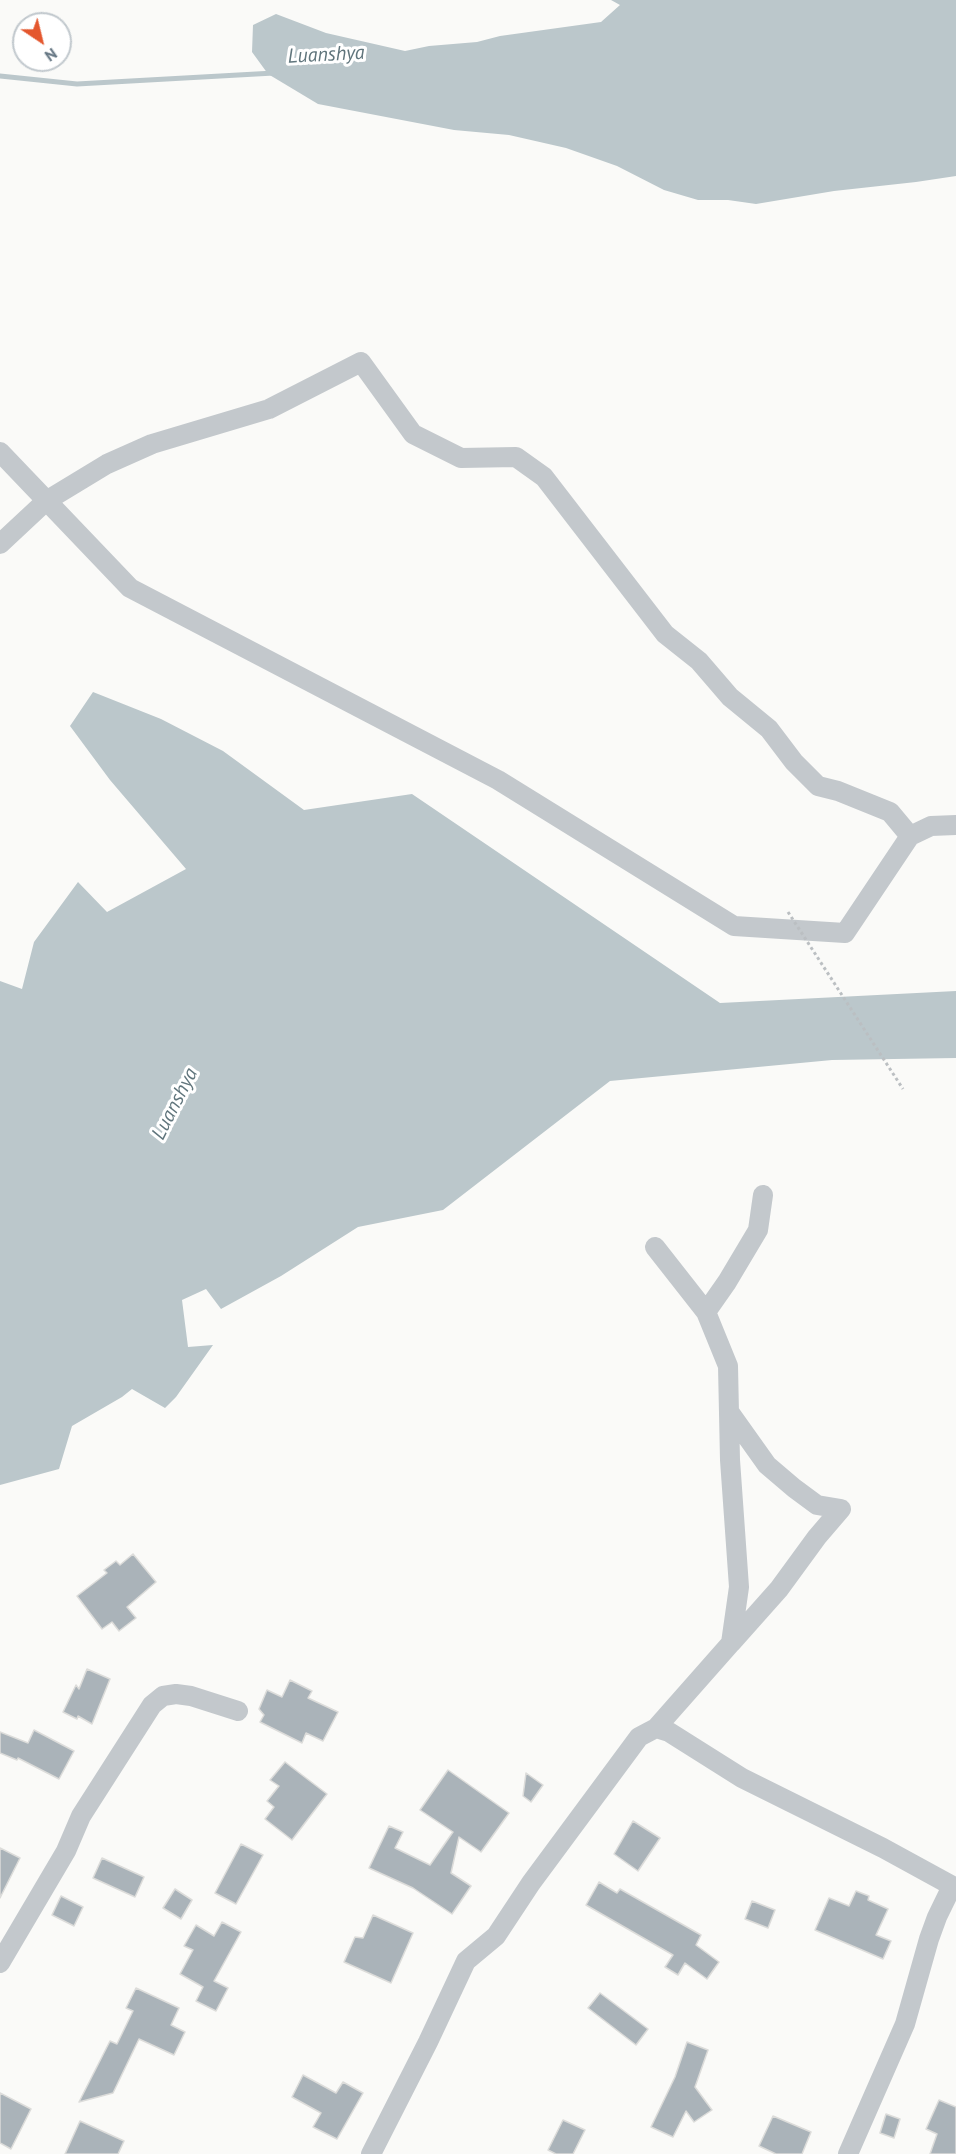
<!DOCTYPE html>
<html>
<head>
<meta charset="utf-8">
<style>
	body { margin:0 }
	#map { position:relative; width:956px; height:2154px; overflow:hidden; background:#fafaf8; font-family:"PT Sans",sans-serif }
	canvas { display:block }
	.north { position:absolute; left:12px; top:12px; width:60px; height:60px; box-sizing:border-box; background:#fff; border:2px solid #c1c8cd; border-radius:50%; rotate:145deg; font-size:16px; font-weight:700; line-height:24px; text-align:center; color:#657683 }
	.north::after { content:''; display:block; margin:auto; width:21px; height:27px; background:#e4572e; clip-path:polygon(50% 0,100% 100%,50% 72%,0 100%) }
</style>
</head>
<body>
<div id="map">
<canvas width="956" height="2154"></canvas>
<div class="north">N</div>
</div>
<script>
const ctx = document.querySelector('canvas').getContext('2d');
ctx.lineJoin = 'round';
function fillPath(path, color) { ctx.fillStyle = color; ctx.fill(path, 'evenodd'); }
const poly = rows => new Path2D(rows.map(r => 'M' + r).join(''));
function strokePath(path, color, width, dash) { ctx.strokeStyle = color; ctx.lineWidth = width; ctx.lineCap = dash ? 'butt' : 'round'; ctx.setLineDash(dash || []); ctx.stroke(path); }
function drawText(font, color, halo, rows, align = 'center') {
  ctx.font = font + ' "PT Sans",sans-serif'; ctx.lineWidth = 6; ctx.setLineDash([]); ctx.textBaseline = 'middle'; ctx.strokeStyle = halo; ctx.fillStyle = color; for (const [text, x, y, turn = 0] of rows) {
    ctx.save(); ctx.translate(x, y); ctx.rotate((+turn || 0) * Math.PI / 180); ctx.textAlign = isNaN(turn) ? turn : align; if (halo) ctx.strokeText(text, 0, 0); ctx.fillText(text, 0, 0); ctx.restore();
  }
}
fillPath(poly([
	[611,0,956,0,956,176,916,182,834,191,756,204,728,200,698,200,664,190,617,166,566,148,509,135,454,130,318,104,268,74,252,52,253,25,276,14,326,33,405,51,429,46,477,42,500,36,601,22,620,5],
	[93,692,161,719,223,751,304,810,412,794,720,1003,956,991,956,1058,832,1060,610,1081,443,1210,358,1227,281,1276,221,1309,206,1289,182,1300,188,1347,213,1345,176,1397,165,1408,132,1389,122,1397,72,1426,59,1469,0,1485,0,981,22,989,34,942,78,882,107,912,186,869,110,780,70,726]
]), '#bbc7cb');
strokePath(poly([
	[0,76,77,84,274,73]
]), '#bbc7cb', 5);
const building = poly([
	[133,1554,156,1582,127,1607,136,1618,119,1631,112,1622,102,1629,77,1596,107,1573,104,1570,116,1561,120,1565,133,1554],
	[87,1669,110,1679,92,1724,78,1716,77,1719,63,1712,76,1685,79,1689,87,1669],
	[290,1680,312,1691,308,1698,338,1712,323,1741,306,1733,302,1743,260,1722,264,1715,259,1709,267,1690,282,1697,290,1680],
	[34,1730,74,1751,59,1779,18,1758,17,1760,0,1753,0,1732,28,1743,34,1730],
	[285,1762,327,1794,292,1840,265,1819,274,1807,267,1801,279,1786,270,1780,285,1762],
	[448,1770,509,1813,481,1852,459,1837,451,1873,471,1886,452,1914,413,1888,369,1868,389,1826,403,1832,395,1848,430,1865,453,1832,420,1810,448,1770],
	[526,1773,543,1785,531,1802,523,1796,526,1773],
	[633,1821,660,1838,638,1871,614,1854,633,1821],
	[241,1844,263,1855,236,1904,215,1893,241,1844],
	[0,1848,20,1858,0,1898,0,1848],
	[102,1858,144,1877,135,1897,93,1878,102,1858],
	[599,1882,617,1893,620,1889,701,1935,696,1945,719,1962,707,1979,685,1963,678,1975,665,1967,673,1955,586,1905,599,1882],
	[175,1889,192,1900,181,1919,163,1908,175,1889],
	[856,1891,869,1896,868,1900,888,1909,876,1935,891,1941,883,1959,815,1930,829,1898,849,1906,856,1891],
	[61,1896,83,1907,74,1926,52,1915,61,1896],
	[752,1901,775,1910,768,1928,745,1919,752,1901],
	[373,1915,413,1933,391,1983,344,1962,355,1937,363,1938,373,1915],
	[222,1922,241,1932,214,1981,228,1988,216,2011,196,2001,203,1987,180,1974,193,1950,184,1946,196,1925,214,1936,222,1922],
	[136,1988,179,2008,171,2025,185,2032,174,2055,139,2039,113,2093,79,2102,110,2041,117,2044,133,2011,126,2008,136,1988],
	[600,1993,648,2029,636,2045,588,2008,600,1993],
	[687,2042,708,2050,695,2087,712,2110,694,2122,686,2111,673,2137,651,2127,675,2077,687,2042],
	[303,2075,336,2093,343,2082,363,2093,337,2139,313,2127,321,2113,292,2097,303,2075],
	[0,2093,31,2109,11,2149,0,2143,0,2093],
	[939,2100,956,2107,956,2154,930,2154,937,2134,926,2129,939,2100],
	[886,2114,900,2119,894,2138,880,2133,886,2114],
	[773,2116,811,2132,802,2154,776,2154,759,2146,773,2116],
	[563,2120,585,2130,573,2154,556,2154,548,2150,563,2120],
	[80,2121,124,2141,118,2154,65,2154,80,2121]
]);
fillPath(building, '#aab3b9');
strokePath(building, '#dcdcda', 1.5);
strokePath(poly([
	[0,452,130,588,498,780,734,926,845,933,910,836,931,826,956,825],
	[0,544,46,501,107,464,152,444,269,409,361,362,413,434,461,458,516,457,544,477,665,634,699,661,730,697,769,729,794,762,818,786,838,791,890,812,910,836],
	[655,1247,706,1312,728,1366,730,1460,739,1587,731,1643,656,1728],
	[706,1312,727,1282,758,1230,763,1195],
	[730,1413,767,1465,794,1488,817,1505,841,1509,817,1537,779,1589,731,1643],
	[0,1963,66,1851,81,1816,152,1705,163,1696,176,1694,191,1696,238,1711],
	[371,2154,428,2042,466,1961,496,1936,531,1883,639,1737,656,1728,669,1732,742,1778,883,1848,956,1888],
	[848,2154,905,2024,929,1939,937,1917,952,1886]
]), '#c3c8cc', 20);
strokePath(poly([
	[788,912,903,1089]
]), '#bbbfc2', 3, [3, 3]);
drawText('italic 20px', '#60757c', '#fff', [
	["Luanshya",326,55,-3],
	["Luanshya",175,1104,-63]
]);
</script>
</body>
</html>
